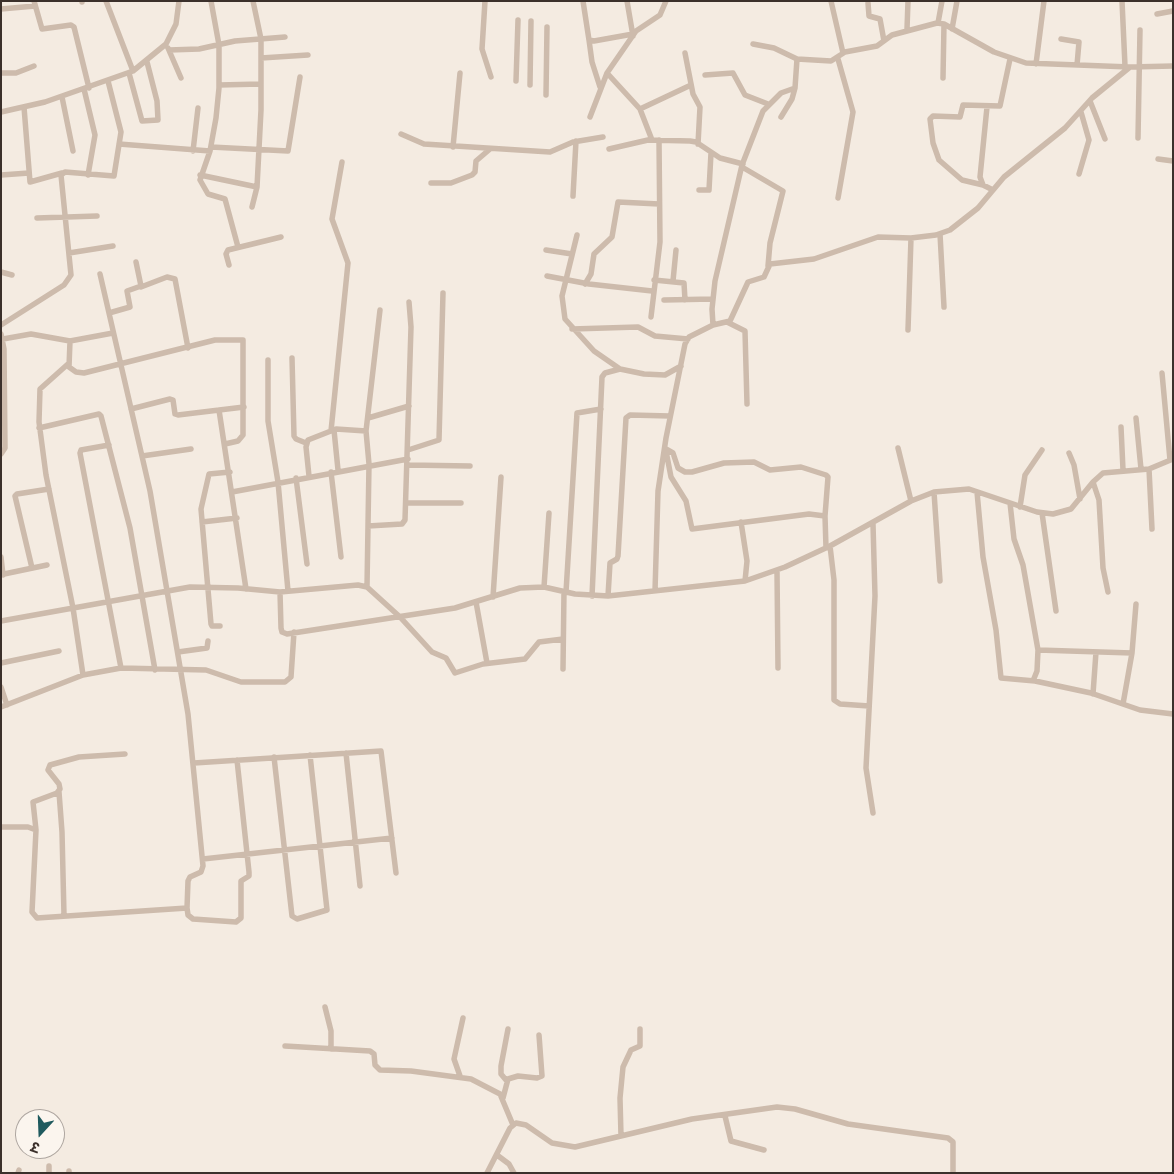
<!DOCTYPE html>
<html>
<head>
<meta charset="utf-8">
<style>
	body { margin:0 }
	#map { position:relative; width:1174px; height:1174px; overflow:hidden; background:#f4ebe1; font-family:Poppins,"Noto Sans Devanagari",sans-serif }
	canvas { display:block }
	.frame { position:absolute; inset:0; border:2px solid #3b302b; pointer-events:none }
	.north { position:absolute; left:15px; top:1109px; width:50px; height:50px; box-sizing:border-box; background:#fbf5ee; border:1px solid #aea6a0; border-radius:50%; rotate:200deg; font-size:14px; font-weight:700; line-height:20px; text-align:center; color:#3b302b }
	.north::after { content:''; display:block; margin:auto; width:18px; height:22px; background:#1f5a5e; clip-path:polygon(50% 0,100% 100%,50% 72%,0 100%) }
</style>
</head>
<body>
<div id="map">
<canvas width="1174" height="1174"></canvas>
<div class="frame"></div>
<div class="north">उ</div>
</div>
<script>
const ctx = document.querySelector('canvas').getContext('2d');
ctx.lineJoin = 'round';
const poly = rows => new Path2D(rows.map(r => 'M' + r).join(''));
function strokePath(path, color, width, dash) { ctx.strokeStyle = color; ctx.lineWidth = width; ctx.lineCap = dash ? 'butt' : 'round'; ctx.setLineDash(dash || []); ctx.stroke(path); }
strokePath(poly([
	[34,1,42,29,71,25,74,27,89,88],
	[82,1,82,2],
	[106,1,133,71],
	[485,1,482,49,491,77],
	[583,1,589,40,594,41,633,34],
	[627,1,633,36],
	[831,1,843,53],
	[1122,1,1125,66],
	[868,3,869,16,880,19,884,41],
	[1,9,35,6],
	[1157,14,1173,11],
	[938,23,942,1],
	[907,29,908,1],
	[952,29,957,1],
	[1061,39,1079,42,1077,65],
	[589,40,592,62,600,87],
	[753,44,774,48,797,59],
	[168,48,181,78],
	[169,50,199,49,235,41,285,37],
	[685,53,693,94,700,107,698,144],
	[261,58,308,55],
	[1036,64,1044,1],
	[1,73,16,73,34,66],
	[129,73,142,121,158,120,157,101,147,62],
	[607,73,640,109,652,140],
	[705,75,733,73,745,95,768,104],
	[943,78,944,24],
	[516,81,518,20],
	[219,85,261,84],
	[530,85,531,21],
	[84,89,95,135,88,175],
	[546,95,547,27],
	[62,97,73,151],
	[1090,101,1105,139],
	[24,107,30,182,62,173],
	[987,107,980,177,983,185,993,190],
	[640,109,691,85],
	[1,112,45,102,133,71,166,44,176,24,179,1],
	[590,117,607,73,636,31,660,15,666,1],
	[781,117,792,99,795,88],
	[401,134,424,144,550,152,573,142,603,137],
	[1138,138,1140,30],
	[119,144,210,151,216,118,219,88,219,45,211,1],
	[211,147,288,151,300,77],
	[453,147,460,73],
	[609,149,648,140,690,141,696,142,720,158,743,164],
	[193,151,198,108],
	[210,151,200,180,208,194,225,199,238,247],
	[1158,159,1173,161],
	[742,167,783,191,770,243,768,266],
	[1079,174,1089,140,1081,112],
	[1,175,29,173],
	[200,175,257,187],
	[431,183,451,183,472,175,475,172,476,161,490,149],
	[983,185,962,180,939,160,933,143,930,119,933,116,960,117,963,105,1000,106,1010,59],
	[699,190,709,190,711,153],
	[573,196,576,141],
	[838,198,853,112,838,59],
	[252,207,257,187,261,110,261,39,253,1],
	[37,218,97,216],
	[940,234,944,307],
	[577,235,562,296,565,319,594,351,620,369],
	[546,250,572,254],
	[69,253,113,246],
	[229,265,226,254,228,250,281,237],
	[1,272,12,275],
	[100,274,150,491,188,714,203,866,201,872,190,877,188,881,187,908,188,915,193,919,236,922,241,918,241,881,249,876,249,872,237,760],
	[547,276,589,284,652,291],
	[654,280,684,283,685,300],
	[673,281,676,250],
	[585,284,591,274,594,254,612,237,618,202,659,204],
	[141,287,167,277,175,279,188,348],
	[664,300,713,299],
	[109,313,130,307,127,291,141,286,136,262],
	[651,317,660,242,659,140],
	[727,322,745,331,747,404],
	[1,325,64,285,71,275,61,175,65,172,114,176,121,132,108,81],
	[713,325,712,309,715,281,742,165,763,111,781,93,795,88,797,59,831,61,845,52,877,46,892,35,937,23,944,24,994,52,1026,63,1130,67],
	[572,329,638,327,655,336,688,339],
	[908,330,911,238],
	[1,334,4,349,5,448,1,454],
	[3,339,31,334,70,341,113,333],
	[70,341,69,367,76,372,84,373,215,340,243,340,243,435,238,441,225,444],
	[292,358,294,436,296,439,306,443],
	[268,360,268,421,278,482,288,591],
	[68,364,40,389,39,422,46,475,73,608,83,675],
	[1162,373,1170,460],
	[131,409,170,399,173,400,175,414,178,415,244,407],
	[219,410,246,589],
	[368,418,409,406],
	[1136,418,1141,469],
	[1121,427,1123,470],
	[39,428,99,414,101,416,130,528,155,670],
	[334,430,338,470],
	[331,431,348,263,332,219,342,162],
	[109,445,81,450,80,453,121,668],
	[898,448,911,501],
	[666,449,673,453,678,468,685,472,692,472,724,463,754,462,770,470,801,467,826,475,828,477,825,516,826,548],
	[408,450,439,440,443,293],
	[666,451,671,477,686,501,692,529,809,514,825,516],
	[1069,453,1074,465,1080,499],
	[142,456,191,449],
	[408,465,470,466],
	[1149,469,1152,529],
	[331,472,341,557],
	[309,476,306,447,308,440,336,429,366,431],
	[296,478,307,564],
	[1093,482,1099,500,1103,568,1108,592],
	[232,492,408,459],
	[934,492,940,581],
	[977,492,983,557,996,630,1001,678,1035,681,1091,693,1140,710,1173,714],
	[406,503,461,503],
	[1010,503,1014,539,1023,565,1038,650,1037,671,1033,681],
	[1020,507,1025,475,1042,450],
	[1042,513,1056,611],
	[202,522,237,518],
	[741,522,747,561,745,581],
	[873,524,875,596,866,768,873,813],
	[368,526,402,524,405,520,411,327,409,302],
	[830,546,834,580,834,700,840,704,869,706],
	[1,557,3,575],
	[32,568,15,496,17,494,49,489],
	[777,571,778,668],
	[4,574,47,565],
	[367,587,369,464,366,431,380,310],
	[544,587,549,513],
	[655,591,658,491,666,438,685,344,689,337,713,325,730,321,748,282,764,277,770,264,814,259,878,237,911,238,936,235,950,230,978,208,1004,177,1065,128,1092,98,1130,67,1173,66],
	[280,592,358,585,367,587,400,617,432,652,446,658,455,673,483,664,525,659,539,642,563,639],
	[566,592,577,413,601,409],
	[592,596,602,377,605,373,620,369,644,374,665,375,681,366],
	[608,596,610,563,617,559,618,556,626,418,630,415,670,416],
	[493,597,501,477],
	[476,602,487,663],
	[1,621,190,587,238,588,280,592,281,628,282,632,287,634,455,608,520,588,544,587,575,594,608,596,745,581,785,567,830,546,911,501,934,492,969,489,1037,512,1053,514,1071,509,1093,482,1103,473,1149,469,1173,459],
	[220,626,212,626,211,624,201,509,209,474,230,472],
	[1038,650,1132,653],
	[178,652,207,648,208,641],
	[1,663,59,651],
	[563,669,564,591],
	[1,687,7,705],
	[1093,694,1096,652],
	[1123,704,1132,653,1136,604],
	[1,707,83,675,121,668,206,670,241,682,285,682,291,677,294,632],
	[346,753,360,886],
	[274,757,292,916,297,919,327,910,310,755],
	[194,763,381,751,396,873],
	[59,792,62,832,64,915],
	[1,827,28,827,36,830,32,912,37,918,187,908],
	[36,830,33,802,57,793,60,789,59,784,48,770,50,765,79,757,125,754],
	[203,859,392,838],
	[325,1007,331,1031,331,1049],
	[285,1046,370,1051,374,1054,375,1065,380,1070,411,1071,471,1079,500,1094,513,1125],
	[460,1076,454,1059,463,1018],
	[506,1080,501,1074,501,1066,508,1029],
	[503,1098,508,1079,518,1076,537,1078,542,1076,539,1035],
	[725,1116,731,1141,764,1150],
	[621,1136,620,1098,623,1067,631,1050,640,1046,640,1029],
	[497,1155,509,1164,514,1173],
	[49,1166,49,1173],
	[69,1171,69,1173],
	[18,1173,19,1170],
	[487,1173,510,1128,516,1123,526,1125,552,1143,575,1147,692,1119,777,1107,795,1109,848,1124,948,1138,953,1142,953,1173]
]), '#cdbbac', 5.5);
</script>
</body>
</html>
